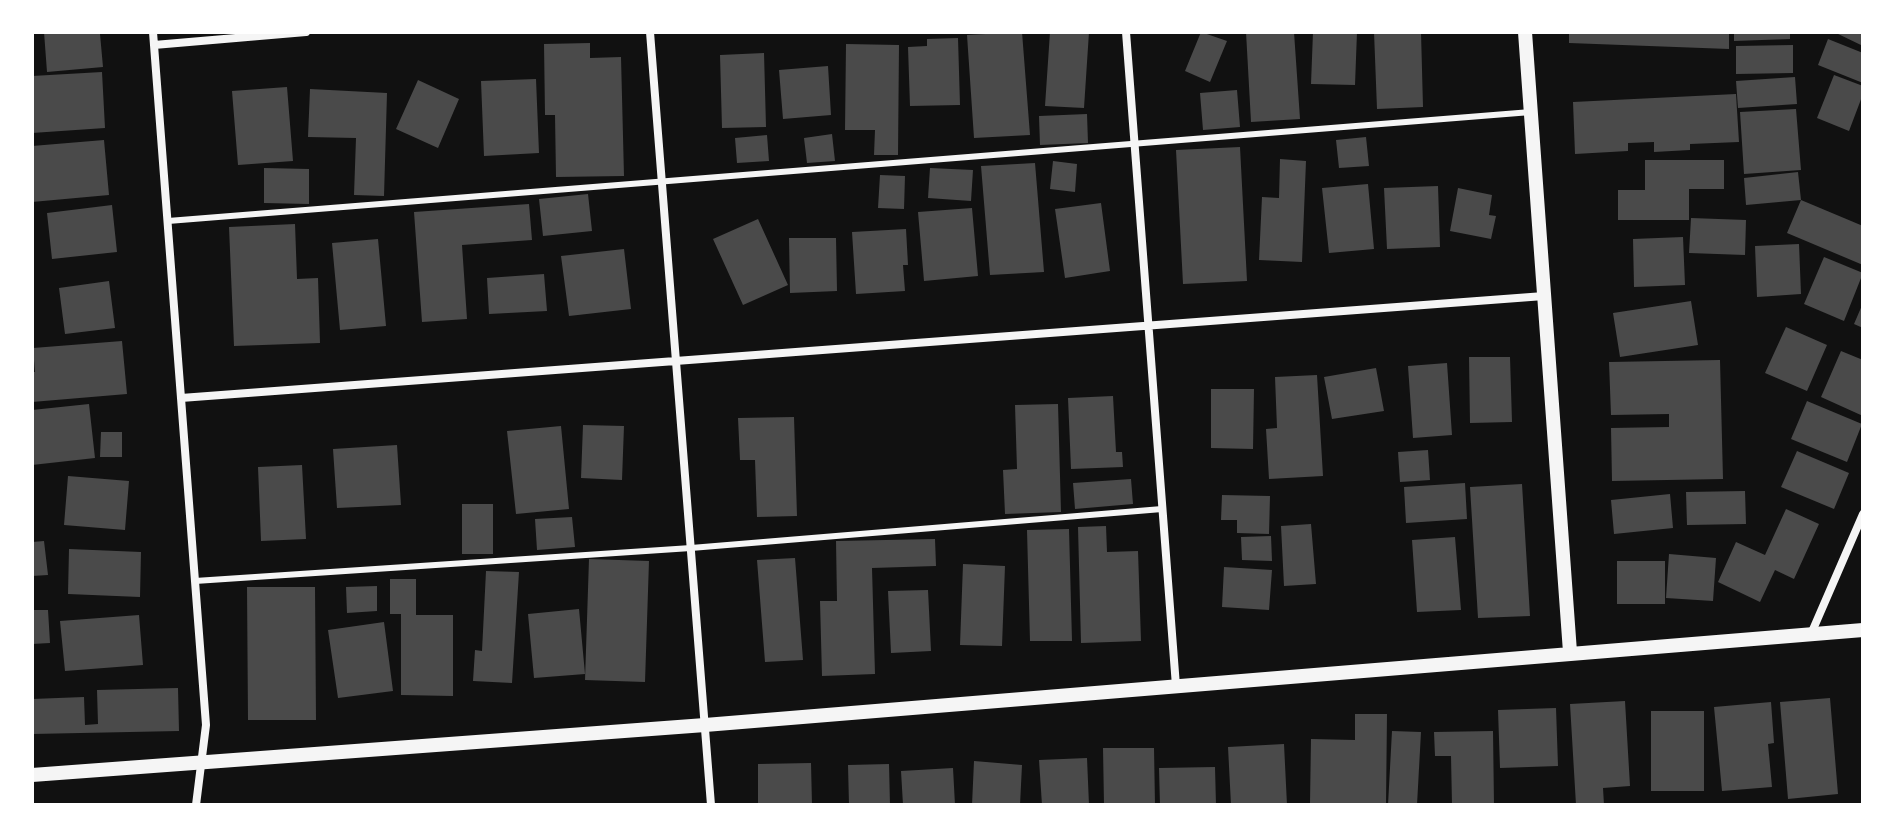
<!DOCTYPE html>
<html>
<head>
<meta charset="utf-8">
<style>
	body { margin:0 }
	#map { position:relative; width:1895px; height:837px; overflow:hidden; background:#111; font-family:Poppins,sans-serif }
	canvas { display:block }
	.frame { position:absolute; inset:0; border:34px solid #fff; pointer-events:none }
</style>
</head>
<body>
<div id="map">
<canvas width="1895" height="837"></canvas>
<div class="frame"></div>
</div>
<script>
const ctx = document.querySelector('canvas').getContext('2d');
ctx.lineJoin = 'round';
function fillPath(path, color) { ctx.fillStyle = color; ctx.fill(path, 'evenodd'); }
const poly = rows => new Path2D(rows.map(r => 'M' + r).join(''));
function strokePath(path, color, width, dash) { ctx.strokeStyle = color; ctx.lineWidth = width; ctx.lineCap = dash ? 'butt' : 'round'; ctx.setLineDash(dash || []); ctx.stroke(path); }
fillPath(poly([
	[44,32,100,34,103,67,47,72],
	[1022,32,1030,135,974,138,967,35],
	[1050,32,1089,32,1084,108,1045,106],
	[1201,32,1227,41,1210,82,1185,71],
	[1246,32,1294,32,1300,119,1251,122],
	[1313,32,1357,32,1355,85,1311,84],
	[1374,32,1421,32,1423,107,1377,109],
	[1569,32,1729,32,1729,49,1569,43],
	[1734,32,1790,32,1790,39,1734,41],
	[1834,32,1863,32,1863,46],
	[958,38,960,105,910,106,908,47,927,46,927,39],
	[1828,39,1863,53,1863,83,1818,65],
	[590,43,590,58,621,57,624,176,556,177,555,115,545,115,544,44],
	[846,44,899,45,898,155,874,155,875,130,845,130],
	[1793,45,1793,73,1736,74,1736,46],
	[764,53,766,127,722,128,720,55],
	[828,66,831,115,783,119,779,70],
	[102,72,105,128,32,133,32,76],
	[1834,75,1863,86,1863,94,1849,131,1817,118],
	[1795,77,1797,104,1738,108,1736,81],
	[536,79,539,153,484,156,481,81],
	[418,80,459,99,438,148,396,129],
	[287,87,293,161,238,165,232,91],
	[310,89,387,93,384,196,354,195,356,138,308,137],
	[1237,90,1240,127,1203,130,1200,93],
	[1736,94,1739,142,1690,144,1690,150,1654,152,1654,142,1628,143,1628,151,1575,154,1573,102],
	[1796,109,1801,170,1744,174,1740,112],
	[1087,114,1088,143,1040,145,1039,116],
	[832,134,835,161,807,163,804,138],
	[767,135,769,161,737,163,735,138],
	[1366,137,1369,166,1339,168,1336,140],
	[104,140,109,195,32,202,32,146],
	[1240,147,1247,281,1183,284,1176,150],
	[1280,159,1306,161,1302,262,1259,260,1262,197,1279,198],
	[1645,160,1724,160,1724,189,1689,189,1689,220,1618,220,1618,190,1645,190],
	[1053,161,1077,164,1075,192,1050,189],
	[1035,163,1044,272,990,275,981,166],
	[264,168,309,169,309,204,264,203],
	[930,168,973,170,971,201,928,198],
	[1798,172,1801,200,1746,205,1744,178],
	[880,175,905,176,904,209,878,208],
	[1368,184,1374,249,1329,253,1322,188],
	[1438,186,1440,247,1387,249,1384,188],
	[1458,188,1492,195,1489,215,1496,216,1491,239,1450,231],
	[588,194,592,231,543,236,539,199],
	[1801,200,1863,226,1863,265,1787,233],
	[1101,203,1110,271,1065,278,1055,209],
	[529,204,532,240,462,245,467,319,422,322,414,212],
	[112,205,117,252,52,259,47,213],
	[972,208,978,276,924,281,918,212],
	[1691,218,1746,220,1745,255,1689,253],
	[758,219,788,285,743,305,713,239],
	[295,224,297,279,318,278,320,343,234,346,229,227],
	[906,229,908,265,903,265,905,291,856,294,852,232],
	[1683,237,1685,285,1634,287,1633,239],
	[789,238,836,238,837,291,790,293],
	[378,239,386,326,340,330,332,243],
	[1799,244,1801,294,1757,297,1755,246],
	[624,249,631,309,569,316,561,256],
	[1824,257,1863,273,1844,321,1804,304],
	[544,274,547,311,489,314,487,278],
	[109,281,115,328,65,334,59,288],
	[1691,301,1698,345,1620,357,1613,313],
	[1863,303,1863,328,1854,324],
	[1786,327,1827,345,1807,391,1765,373],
	[122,341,127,394,32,402,32,372,35,372,33,348],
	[1841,351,1863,360,1863,416,1821,397],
	[1469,357,1510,357,1512,422,1470,423],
	[1720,360,1723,479,1612,481,1611,428,1669,427,1669,414,1611,415,1609,362],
	[1447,363,1452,435,1413,438,1408,366],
	[1376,368,1384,411,1332,419,1324,377],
	[1317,375,1323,476,1269,479,1266,429,1277,428,1275,377],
	[1211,389,1254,389,1253,449,1211,448],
	[1113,396,1116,452,1122,452,1123,467,1071,469,1068,398],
	[1807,401,1862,424,1847,462,1791,439],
	[89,404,95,458,32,465,32,410],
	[1058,404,1061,512,1005,514,1003,470,1017,469,1015,405],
	[794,417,797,516,757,517,755,460,740,460,738,418],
	[583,425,624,426,622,480,581,478],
	[561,426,569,509,516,514,507,431],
	[101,432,122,432,122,457,100,457],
	[397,445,401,505,337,508,333,449],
	[1428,450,1430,480,1400,482,1398,452],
	[1797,451,1849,473,1834,509,1781,487],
	[302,465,306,539,261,541,258,467],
	[68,476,129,481,125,530,64,525],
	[1131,479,1133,504,1075,509,1073,483],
	[1465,483,1467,519,1406,523,1404,487],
	[1522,484,1530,616,1478,618,1470,487],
	[1745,491,1746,524,1687,525,1686,492],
	[1670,494,1673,528,1614,534,1611,500],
	[1222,495,1270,496,1269,534,1237,533,1237,520,1221,520],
	[462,504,493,504,493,554,462,554],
	[1786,509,1819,524,1794,579,1775,570,1760,602,1718,582,1736,542,1765,555],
	[572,517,575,547,537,550,535,519],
	[1311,524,1316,584,1284,586,1281,526],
	[1106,526,1107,552,1138,551,1141,641,1081,643,1078,527],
	[1069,529,1072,641,1030,641,1027,530],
	[1271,536,1272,561,1242,560,1241,537],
	[1455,537,1461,610,1417,612,1412,540],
	[935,539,936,566,872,568,875,674,822,676,820,601,837,601,836,541],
	[44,541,48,575,32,576,32,542],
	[69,549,141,552,140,597,68,594],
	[1669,554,1716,558,1713,601,1666,598],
	[795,558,803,660,765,662,757,560],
	[589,559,649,561,645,682,585,680],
	[1617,561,1665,561,1665,604,1617,604],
	[963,564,1005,566,1002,646,960,645],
	[1224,567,1272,570,1269,610,1222,607],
	[486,571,519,572,512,683,473,681,475,650,482,651],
	[390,579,416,579,416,615,453,615,453,696,401,695,401,614,390,614],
	[377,586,377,611,347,613,346,587],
	[247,587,315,587,316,720,248,720],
	[928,590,931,651,891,653,888,591],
	[579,609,585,674,534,678,528,614],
	[32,610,48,610,50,643,32,644],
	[139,615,143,665,65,671,60,621],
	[384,622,393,691,338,698,328,630],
	[178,688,179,731,32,734,32,699,84,697,85,725,98,724,97,690],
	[1830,698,1838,794,1788,799,1780,702],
	[1625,701,1630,786,1603,788,1604,805,1576,805,1570,704],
	[1771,702,1774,743,1768,744,1772,787,1722,791,1714,707],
	[1556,708,1558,766,1500,768,1498,710],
	[1651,711,1704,711,1704,791,1651,791],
	[1355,714,1387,714,1386,805,1310,803,1311,739,1355,740],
	[1392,731,1421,732,1417,805,1388,805],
	[1493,731,1494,805,1452,805,1451,756,1435,756,1434,732],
	[1284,744,1287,805,1231,805,1228,747],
	[1103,748,1154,748,1155,805,1104,805],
	[1087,758,1089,805,1042,805,1039,760],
	[974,761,1022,765,1020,805,972,805],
	[811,763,812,805,758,805,758,764],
	[889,764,890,805,849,805,848,765],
	[1215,767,1216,805,1160,805,1159,768],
	[953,768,955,805,903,805,901,771]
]), '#4a4a4a');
strokePath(poly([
	[168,221,1531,112],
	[195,581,691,548,1162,509]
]), '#f5f5f5', 6);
strokePath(poly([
	[153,32,206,725,196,805],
	[650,32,711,805],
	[1126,32,1176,686],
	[154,45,306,32],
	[181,398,1544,296],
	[1811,634,1863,514]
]), '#f5f5f5', 8);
strokePath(poly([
	[1525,32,1570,652],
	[32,775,705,725,1863,630]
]), '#f5f5f5', 14);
</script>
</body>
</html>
